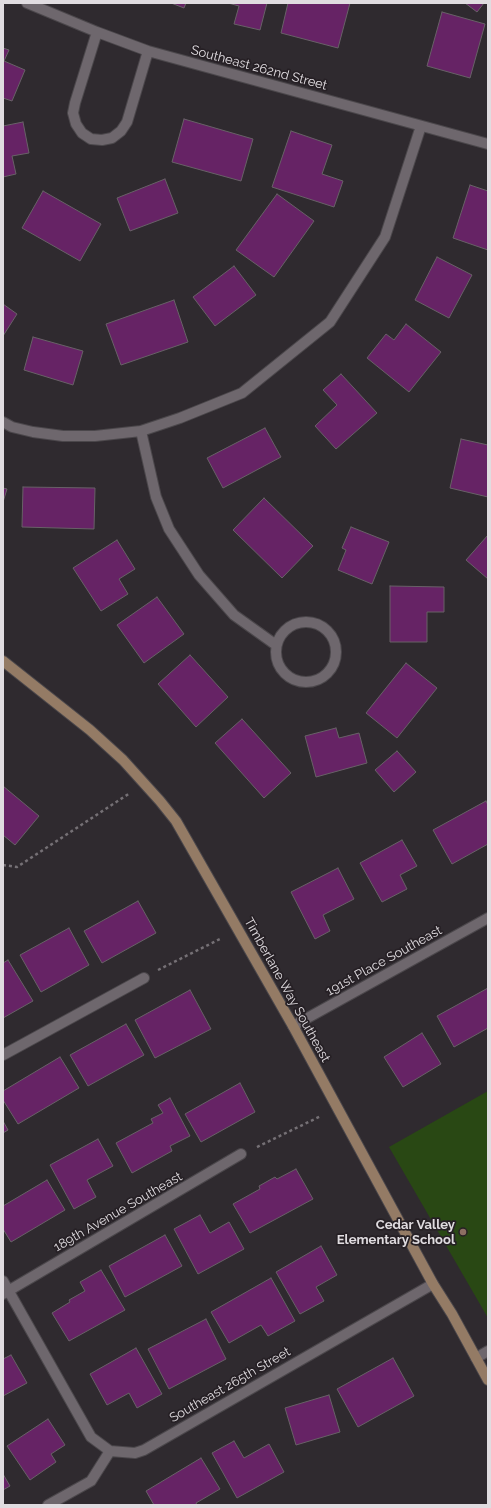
<!DOCTYPE html>
<html>
<head>
<meta charset="utf-8">
<style>
	body { margin:0 }
	#map { position:relative; width:491px; height:1508px; overflow:hidden; background:#2f2a2f; font-family:Raleway,sans-serif }
	canvas { display:block }
	.frame { position:absolute; inset:0; border:4px solid #e0dce0; pointer-events:none }
</style>
</head>
<body>
<div id="map">
<canvas width="491" height="1508"></canvas>
<div class="frame"></div>
</div>
<script>
const ctx = document.querySelector('canvas').getContext('2d');
ctx.lineJoin = 'round';
function fillPath(path, color) { ctx.fillStyle = color; ctx.fill(path, 'evenodd'); }
const poly = rows => new Path2D(rows.map(r => 'M' + r).join(''));
function strokePath(path, color, width, dash) { ctx.strokeStyle = color; ctx.lineWidth = width; ctx.lineCap = dash ? 'butt' : 'round'; ctx.setLineDash(dash || []); ctx.stroke(path); }
function drawText(font, color, halo, rows, align = 'center') {
  ctx.font = font + ' Raleway,sans-serif'; ctx.lineWidth = 3.5; ctx.setLineDash([]); ctx.textBaseline = 'middle'; ctx.strokeStyle = halo; ctx.fillStyle = color; for (const [text, x, y, turn = 0] of rows) {
    ctx.save(); ctx.translate(x, y); ctx.rotate((+turn || 0) * Math.PI / 180); ctx.textAlign = isNaN(turn) ? turn : align; if (halo) ctx.strokeText(text, 0, 0); ctx.fillText(text, 0, 0); ctx.restore();
  }
}
fillPath(poly([
	[488,1091,488,1318,389,1147]
]), '#294814');
const building = poly([
	[171,3,186,3,184,8,171,3],
	[228,3,267,3,260,30,234,24,239,6,228,3],
	[288,3,350,3,338,48,281,33,288,3],
	[465,3,484,3,477,12,465,3],
	[442,12,485,24,470,78,427,66,442,12],
	[3,48,9,50,4,61,25,70,12,101,3,98,3,48],
	[184,119,253,139,241,181,172,162,184,119],
	[23,122,29,153,12,156,16,174,3,177,3,126,23,122],
	[291,131,332,145,322,174,343,181,334,207,272,187,291,131],
	[165,179,178,213,130,231,117,198,165,179],
	[470,185,488,191,488,250,453,238,470,185],
	[43,191,101,224,80,261,22,228,43,191],
	[277,194,314,221,274,277,236,250,277,194],
	[437,257,472,275,449,318,415,300,437,257],
	[234,266,256,295,215,326,193,297,234,266],
	[174,300,188,342,121,365,106,324,174,300],
	[3,304,17,314,3,336,3,304],
	[406,324,441,352,409,392,367,358,386,334,394,340,406,324],
	[33,337,83,351,73,385,24,370,33,337],
	[341,374,377,413,336,449,315,426,337,405,323,390,341,374],
	[265,428,281,457,223,488,207,458,265,428],
	[461,439,488,445,488,497,450,488,461,439],
	[23,487,95,488,94,529,22,527,23,487],
	[3,488,7,489,3,502,3,488],
	[264,498,313,546,282,578,233,530,264,498],
	[351,527,389,542,372,584,338,570,346,550,342,548,351,527],
	[488,535,488,579,466,560,488,535],
	[117,540,135,569,119,579,128,594,101,611,73,568,117,540],
	[390,586,444,587,444,612,427,612,427,642,390,642,390,586],
	[157,597,184,634,144,663,117,625,157,597],
	[190,655,228,697,196,727,158,684,190,655],
	[406,663,437,688,397,738,366,713,406,663],
	[242,719,291,773,264,798,215,743,242,719],
	[336,728,339,738,359,733,367,763,316,777,305,736,336,728],
	[397,751,416,772,394,792,375,770,397,751],
	[3,786,39,816,15,845,3,835,3,786],
	[486,801,488,805,488,844,452,864,433,830,486,801],
	[402,840,417,866,400,875,407,889,382,902,360,863,402,840],
	[338,868,354,899,323,915,330,931,315,939,291,892,338,868],
	[138,901,156,933,102,963,84,931,138,901],
	[69,928,89,965,41,992,20,955,69,928],
	[8,960,33,1001,3,1018,3,963,8,960],
	[488,988,488,1028,454,1047,437,1016,488,988],
	[190,990,211,1029,155,1058,135,1020,190,990],
	[126,1024,144,1055,88,1086,70,1055,126,1024],
	[422,1033,441,1064,403,1087,384,1057,422,1033],
	[60,1057,79,1088,18,1124,3,1100,3,1091,60,1057],
	[240,1083,255,1112,201,1142,185,1114,240,1083],
	[170,1098,190,1136,170,1146,172,1151,132,1173,116,1143,153,1123,151,1119,163,1113,158,1105,170,1098],
	[3,1121,8,1130,3,1133,3,1121],
	[98,1139,113,1166,87,1180,96,1197,74,1209,50,1165,98,1139],
	[296,1169,313,1199,250,1233,233,1204,260,1189,259,1186,275,1177,277,1179,296,1169],
	[47,1180,65,1210,11,1242,3,1229,3,1206,47,1180],
	[200,1215,210,1233,229,1222,244,1249,198,1274,174,1229,200,1215],
	[165,1235,182,1266,125,1297,109,1266,165,1235],
	[321,1246,337,1275,316,1287,324,1301,300,1314,276,1272,321,1246],
	[101,1270,125,1310,69,1341,52,1313,70,1302,69,1300,85,1291,80,1282,101,1270],
	[271,1278,295,1321,268,1336,261,1325,229,1343,211,1312,271,1278],
	[206,1319,226,1359,169,1389,148,1349,206,1319],
	[136,1348,162,1394,137,1408,129,1393,107,1405,90,1374,136,1348],
	[11,1355,27,1383,3,1396,3,1359,11,1355],
	[393,1358,414,1396,358,1427,337,1389,393,1358],
	[329,1395,340,1432,296,1445,285,1408,329,1395],
	[48,1419,65,1445,51,1454,56,1462,30,1480,7,1446,48,1419],
	[234,1441,244,1458,269,1444,284,1472,237,1498,212,1453,234,1441],
	[201,1458,220,1489,196,1503,197,1505,154,1505,146,1491,201,1458],
	[3,1474,10,1486,3,1490,3,1474]
]);
fillPath(building, '#662365');
strokePath(building, '#686167', 1);
const lane = poly([
	[476,1358,488,1351]
]);
const street = poly([
	[27,3,97,32,148,51,488,144],
	[97,32,75,103,73,113,76,124,82,133,91,139,102,140,112,138,121,131,127,122,148,51],
	[3,422,12,427,33,432,63,436,95,436,141,431,180,418,242,393,330,322,385,237,421,126],
	[141,431,156,497,169,529,199,575,234,615,276,645],
	'276 652a30 30 0 1 1 60 0a30 30 0 1 1-60 0Z',
	[293,1026,488,918],
	[3,1055,144,978],
	[3,1281,91,1437,110,1451],
	[3,1294,241,1154],
	[48,1505,91,1481,110,1451,135,1453,144,1450,433,1284]
]);
const secondary = poly([
	[3,661,90,730,123,760,160,801,176,821,293,1026,433,1284,452,1314,488,1380]
]);
strokePath(lane, '#4b474b', 12);
strokePath(street, '#4b474b', 12);
strokePath(secondary, '#4b474b', 12);
strokePath(poly([
	[3,865,17,867,130,793],
	[158,970,222,938],
	[257,1147,321,1116]
]), '#757075', 2.5, [3, 3]);
strokePath(lane, '#6e676d', 10);
strokePath(street, '#6e676d', 10);
strokePath(secondary, '#947b65', 10);
for (const [x, y, r, color] of [
	[463,1232,4,"#8d6e63"]
]) { const dot = new Path2D(); dot.arc(x, y, r, 0, 2 * Math.PI); ctx.fillStyle = color; ctx.fill(dot); strokePath(dot, '#262025', 1.5); }
drawText('13px', '#e0dce0', '#262025', [
	["Southeast 262nd Street",259,68,15],
	["191st Place Southeast",384,961,-29],
	["Timberlane Way Southeast",287,990,61],
	["189th Avenue Southeast",118,1212,-30],
	["Southeast 265th Street",230,1385,-30]
]);
drawText('bold 13px', '#e0dce0', '#262025', [
	["Cedar Valley",455,1225],
	["Elementary School",455,1240]
], 'right');
</script>
</body>
</html>
